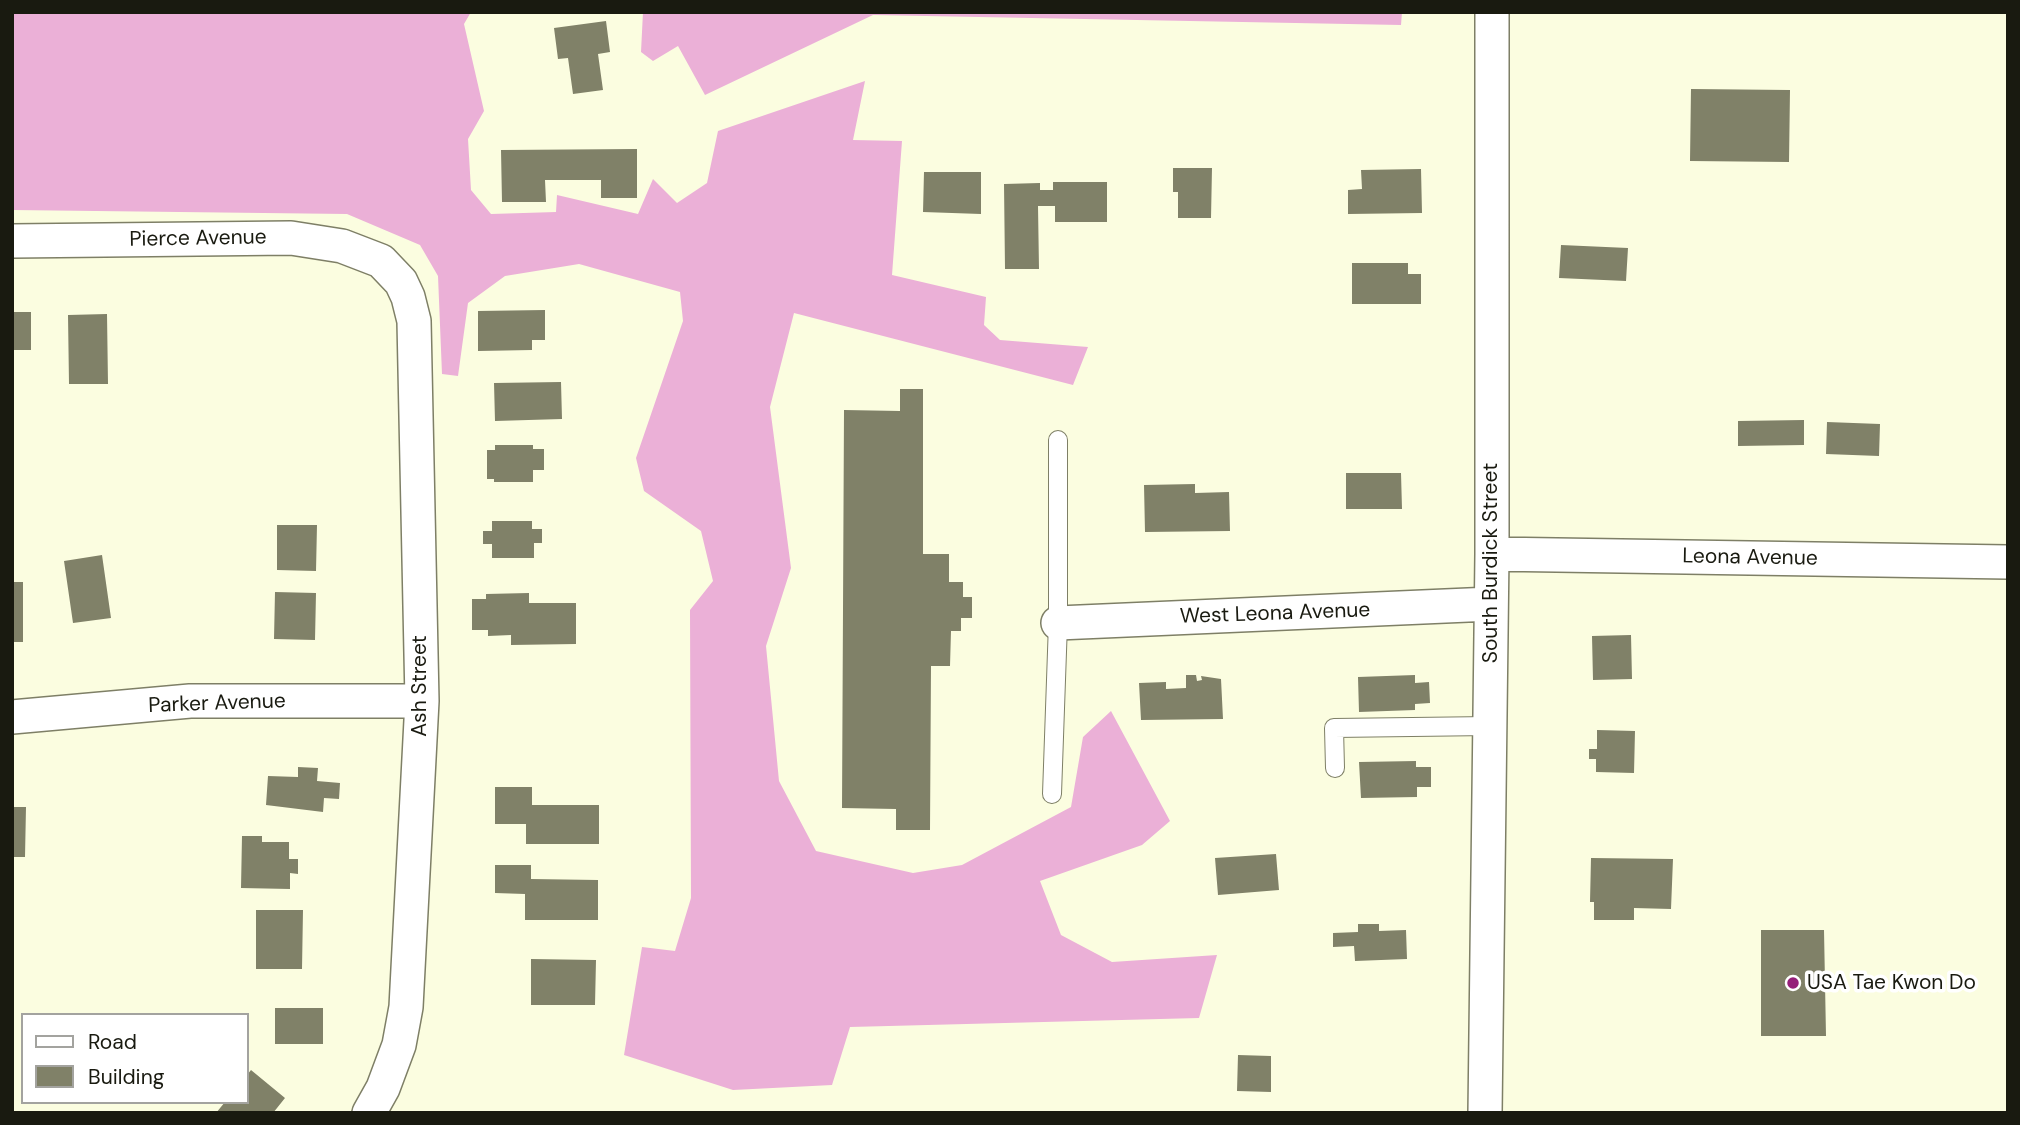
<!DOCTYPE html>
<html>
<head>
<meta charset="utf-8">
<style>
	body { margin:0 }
	#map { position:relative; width:2020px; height:1125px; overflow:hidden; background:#fbfde0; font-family:"DM Sans",sans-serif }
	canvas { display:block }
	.frame { position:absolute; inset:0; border:14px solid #191a10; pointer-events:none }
	.legend { position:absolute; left:21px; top:1013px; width:228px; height:91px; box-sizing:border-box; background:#fff; border:2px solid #a3a39f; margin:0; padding:9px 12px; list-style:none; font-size:21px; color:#191a10 }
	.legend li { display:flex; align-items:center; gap:14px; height:35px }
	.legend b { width:35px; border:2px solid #a3a39f }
</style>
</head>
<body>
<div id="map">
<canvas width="2020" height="1125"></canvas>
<div class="frame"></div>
<ul class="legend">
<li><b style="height:9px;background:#fff"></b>Road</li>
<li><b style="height:19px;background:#808168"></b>Building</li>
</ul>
</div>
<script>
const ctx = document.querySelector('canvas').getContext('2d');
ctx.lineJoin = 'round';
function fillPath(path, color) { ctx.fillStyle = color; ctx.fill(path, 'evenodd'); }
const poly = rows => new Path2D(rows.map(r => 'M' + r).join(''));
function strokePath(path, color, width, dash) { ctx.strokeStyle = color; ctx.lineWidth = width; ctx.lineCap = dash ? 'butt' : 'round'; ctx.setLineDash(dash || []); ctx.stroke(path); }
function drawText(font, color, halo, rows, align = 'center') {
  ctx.font = font + ' "DM Sans",sans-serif'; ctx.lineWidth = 7; ctx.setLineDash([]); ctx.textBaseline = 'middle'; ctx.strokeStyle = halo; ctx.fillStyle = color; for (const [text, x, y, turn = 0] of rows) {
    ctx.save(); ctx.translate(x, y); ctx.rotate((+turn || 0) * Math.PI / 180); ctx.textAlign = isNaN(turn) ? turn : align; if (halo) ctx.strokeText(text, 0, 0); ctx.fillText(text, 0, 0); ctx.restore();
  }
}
fillPath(poly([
	[12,12,471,12,464,24,484,111,468,139,471,190,491,214,556,212,557,195,638,214,653,179,677,203,707,183,718,131,865,81,853,140,902,141,892,275,986,297,984,325,1000,340,1088,347,1073,385,794,313,770,407,791,568,766,646,779,781,816,851,913,873,962,865,1071,807,1083,737,1111,711,1170,821,1142,845,1040,881,1061,935,1112,962,1217,955,1199,1018,850,1027,832,1085,733,1090,624,1055,642,947,675,951,691,898,690,610,713,581,701,531,644,491,636,458,683,321,680,292,579,264,505,276,468,303,458,376,442,374,438,276,420,245,347,214,12,210],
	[643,12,1402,12,1401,25,873,15,705,95,678,46,653,61,641,52]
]), '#ebb0d7');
fillPath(poly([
	[606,21,610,52,598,54,603,90,573,94,568,58,558,59,554,28],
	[1691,89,1790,90,1789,162,1690,161],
	[637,149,637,198,601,198,601,180,545,180,546,202,502,202,501,150],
	[1173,168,1212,168,1211,218,1178,218,1178,192,1173,192],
	[1421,169,1422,213,1348,214,1348,190,1362,189,1361,170],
	[924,172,981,172,981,214,923,212],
	[1053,182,1107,182,1107,222,1055,222,1055,206,1038,206,1039,269,1005,269,1004,184,1040,183,1040,190,1053,190],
	[1561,245,1628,248,1626,281,1559,278],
	[1352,263,1408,263,1408,274,1421,274,1421,304,1352,304],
	[545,310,545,340,532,340,532,350,478,351,478,311],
	[12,312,31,312,31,350,12,350],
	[107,314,108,384,69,384,68,315],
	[561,382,562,419,495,421,494,383],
	[900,389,923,389,923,554,949,554,949,582,963,582,963,597,972,597,972,618,961,618,961,631,951,631,950,666,931,666,930,830,896,830,896,809,842,808,844,410,900,411],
	[1804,420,1804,445,1738,446,1738,421],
	[1827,422,1880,424,1879,456,1826,454],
	[495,445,533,445,533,449,544,449,544,470,533,470,533,482,494,482,494,479,487,479,487,450,495,450],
	[1346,473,1401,473,1402,509,1346,509],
	[1195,484,1195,493,1229,492,1230,531,1145,532,1144,485],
	[492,521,532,521,532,529,542,529,542,543,534,543,534,558,492,558,492,544,483,544,483,531,492,531],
	[277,525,317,525,316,571,277,570],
	[102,555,111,618,73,623,64,561],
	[12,582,23,582,23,642,12,642],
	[275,592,316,593,315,640,274,639],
	[529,593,529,603,576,603,576,644,511,645,511,635,488,636,488,630,472,630,472,599,486,599,486,594],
	[1631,635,1632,679,1593,680,1592,636],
	[1186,675,1196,675,1197,681,1202,680,1201,676,1221,679,1223,719,1141,720,1139,683,1166,682,1166,689,1186,688],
	[1415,675,1415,683,1429,682,1430,703,1415,704,1415,710,1359,712,1358,677],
	[1597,730,1635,731,1634,773,1596,772,1596,759,1589,759,1589,749,1597,749],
	[1416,761,1416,767,1431,767,1431,787,1417,787,1417,797,1361,798,1359,762],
	[298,767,318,768,317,781,340,783,339,799,324,798,323,812,266,805,268,776,298,777],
	[495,787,532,787,532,805,599,805,599,844,526,844,526,824,495,824],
	[12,807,26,807,25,857,12,857],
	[242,836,262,836,262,842,289,842,289,859,298,859,298,874,290,873,290,889,241,888],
	[1276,854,1279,890,1218,895,1215,858],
	[1591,858,1673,859,1671,909,1634,908,1634,920,1594,920,1594,902,1590,902],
	[495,865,531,865,531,879,598,880,598,920,525,920,525,894,495,893],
	[256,910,303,910,302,969,256,969],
	[1358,924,1379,924,1379,931,1406,930,1407,959,1355,961,1354,946,1333,947,1333,933,1358,932],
	[1761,930,1824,930,1826,1036,1761,1036],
	[531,959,596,960,595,1005,531,1005],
	[275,1008,323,1008,323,1044,275,1044],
	[1238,1055,1271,1056,1271,1092,1237,1091],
	[251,1070,285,1098,273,1113,216,1113,225,1102,247,1102,247,1075]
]), '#808168');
const lane = poly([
	[1335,768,1334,728,1490,726],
	[1052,794,1058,623,1058,440]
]);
const street = poly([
	[12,241,291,238,342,246,381,261,401,282,408,297,414,321,422,701,406,1007,399,1045,383,1088,369,1113],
	[1492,554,2008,562],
	[1058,623,1491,604],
	[12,717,190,701,422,701],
	[1485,1113,1492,554,1492,12]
]);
strokePath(lane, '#7e7f66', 20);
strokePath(street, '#7e7f66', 36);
strokePath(lane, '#fff', 18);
strokePath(street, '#fff', 33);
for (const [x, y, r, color] of [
	[1793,983,7,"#951e79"]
]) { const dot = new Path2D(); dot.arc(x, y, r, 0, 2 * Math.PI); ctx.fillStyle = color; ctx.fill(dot); strokePath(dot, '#fff', 2.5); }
drawText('21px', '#191a10', '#fff', [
	["Pierce Avenue",198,239,-1],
	["Leona Avenue",1750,558,1],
	["South Burdick Street",1491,563,-90],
	["West Leona Avenue",1275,614,-2],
	["Ash Street",420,686,-90],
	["Parker Avenue",217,704,-2]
]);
drawText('21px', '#191a10', '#fff', [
	["USA Tae Kwon Do",1807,983]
], 'left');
</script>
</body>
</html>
